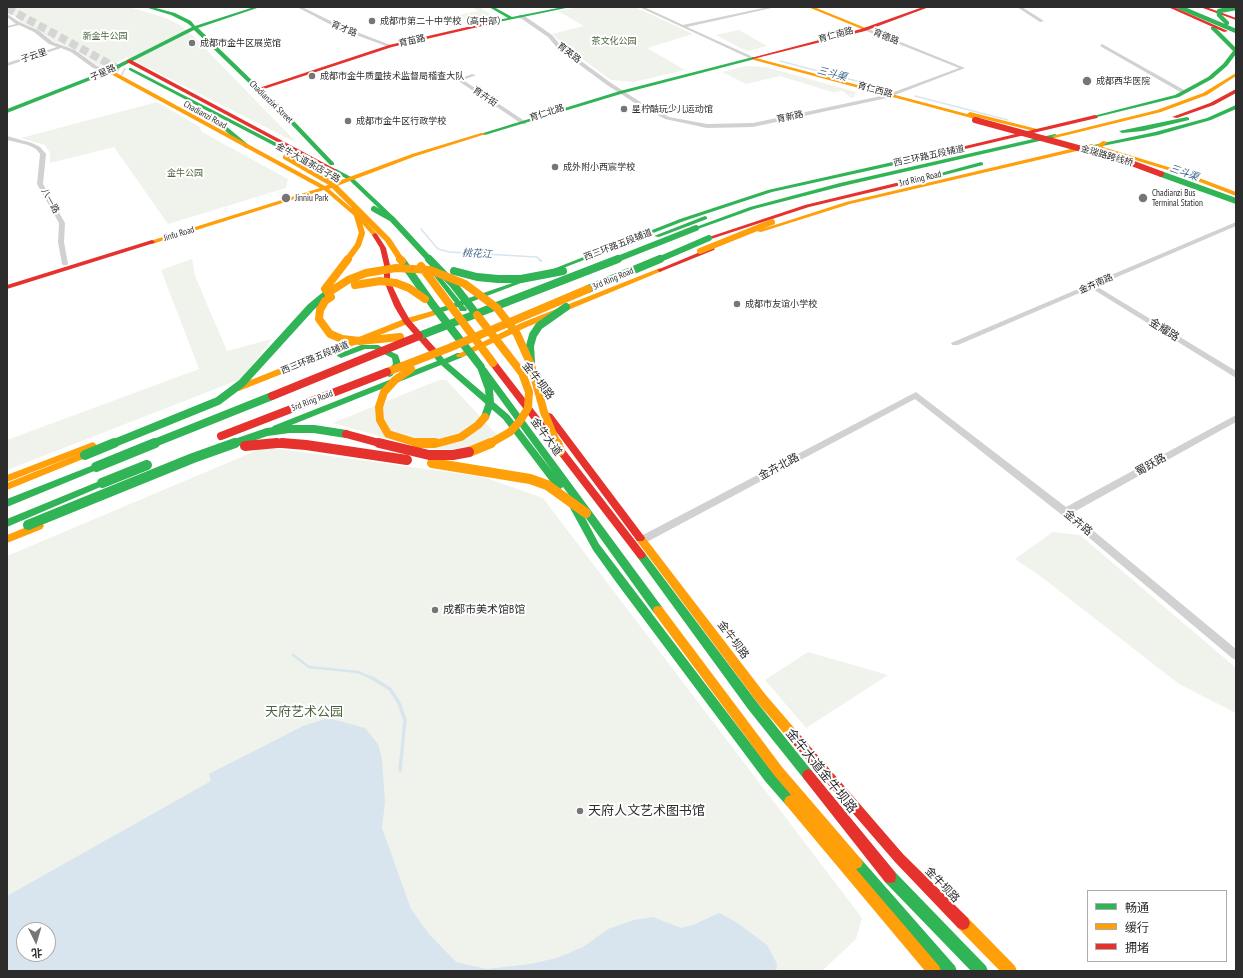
<!DOCTYPE html>
<html>
<head>
<meta charset="utf-8">
<style>
	body { margin:0 }
	#map { position:relative; width:1243px; height:978px; overflow:hidden; background:#fff; font-family:"PT Sans Narrow","Noto Sans SC",sans-serif }
	canvas { display:block }
	.frame { position:absolute; inset:0; border:8px solid #2c2c2c; pointer-events:none }
	.legend { position:absolute; left:1087px; top:890px; width:140px; height:72px; box-sizing:border-box; background:#fff; border:1px solid #ababab; margin:0; padding:5px 7px; list-style:none; font-size:12px; color:#2c2c2c }
	.legend li { display:flex; align-items:center; gap:8px; height:20px }
	.legend b { width:20px; border:1px solid #ababab }
	.north { position:absolute; left:16px; top:922px; width:40px; height:40px; box-sizing:border-box; background:#fff; border:1px solid #ababab; border-radius:50%; rotate:175deg; font-size:11px; font-weight:700; line-height:16px; text-align:center; color:#2c2c2c }
	.north::after { content:''; display:block; margin:auto; width:14px; height:18px; background:#767676; clip-path:polygon(50% 0,100% 100%,50% 72%,0 100%) }
</style>
</head>
<body>
<div id="map">
<canvas width="1243" height="978"></canvas>
<div class="frame"></div>
<ul class="legend">
<li><b style="height:5px;background:#30b455"></b>畅通</li>
<li><b style="height:5px;background:#ff9f0a"></b>缓行</li>
<li><b style="height:5px;background:#e5322d"></b>拥堵</li>
</ul>
<div class="north">北</div>
</div>
<script>
const ctx = document.querySelector('canvas').getContext('2d');
ctx.lineJoin = 'round';
function fillPath(path, color) { ctx.fillStyle = color; ctx.fill(path, 'evenodd'); }
const poly = rows => new Path2D(rows.map(r => 'M' + r).join(''));
function strokePath(path, color, width, dash) { ctx.strokeStyle = color; ctx.lineWidth = width; ctx.lineCap = dash ? 'butt' : 'round'; ctx.setLineDash(dash || []); ctx.stroke(path); }
function drawText(font, color, halo, rows, align = 'center') {
  ctx.font = font + ' "PT Sans Narrow","Noto Sans SC",sans-serif'; ctx.lineWidth = 4; ctx.setLineDash([]); ctx.textBaseline = 'middle'; ctx.strokeStyle = halo; ctx.fillStyle = color; for (const [text, x, y, turn = 0] of rows) {
    ctx.save(); ctx.translate(x, y); ctx.rotate((+turn || 0) * Math.PI / 180); ctx.textAlign = isNaN(turn) ? turn : align; if (halo) ctx.strokeText(text, 0, 0); ctx.fillText(text, 0, 0); ctx.restore();
  }
}
fillPath(poly([
	[7,7,129,7,166,18,180,25,193,36,297,143,127,57,106,68,101,68,77,50,53,41,37,29,21,23,16,17,7,13],
	[472,7,479,7,496,17,492,22,474,25,459,15,478,11],
	[580,7,635,7,693,34,647,48,685,70,634,82,611,80,566,47,552,34,584,26,558,11],
	[739,30,767,46,748,51,742,49,716,35],
	[746,66,766,67,856,92,854,97,851,98,843,91,832,92,780,76,746,84,722,72],
	[157,102,200,127,202,132,288,179,286,188,168,224,114,147,50,163,50,153,45,145,21,138],
	[192,259,195,276,227,351,272,339,241,379,7,470,7,440,199,369,161,270],
	[439,380,446,380,450,384,498,436,463,449,423,449,333,423],
	[265,447,484,477,543,498,862,918,856,939,822,971,7,971,7,556],
	[24,930,48,930,48,954,24,954],
	[1053,532,1080,535,1236,668,1236,713,1179,684,1039,575,1015,559],
	[808,652,888,675,806,728,765,680]
]), '#eff3eb');
fillPath(poly([
	[328,718,365,728,378,744,382,759,385,802,382,828,411,909,429,934,456,962,487,969,530,964,557,958,583,947,608,929,634,920,653,917,681,928,693,925,719,913,736,922,767,945,777,964,776,971,7,971,7,896,211,781,209,774,303,726],
	[24,930,48,930,48,954,24,954]
]), '#d8e5ef');
strokePath(poly([
	[780,61,883,88],
	[915,96,1008,120],
	[421,229,438,249,449,252,537,257,540,260]
]), '#d8e5ef', 1.5);
strokePath(poly([
	[539,259,541,261]
]), '#d8e5ef', 2);
strokePath(poly([
	[293,655,309,667,358,672,374,679]
]), '#d8e5ef', 2.5);
strokePath(poly([
	[372,678,390,689,399,703,405,720,400,770]
]), '#d8e5ef', 3.5);
strokePath(poly([
	[7,8,124,72]
]), '#d5d5d5', 8, [8, 4]);
fillPath(poly([
	[297,7,302,7,341,26,393,46,389,47,337,28,297,7],
	[639,7,644,7,683,25,768,7,776,7,687,27,751,56,751,57,749,58,639,7],
	[1017,7,1022,7,1044,21,1040,22,1017,7],
	[7,14,21,23,38,30,53,42,75,50,97,66,111,71,109,72,93,68,71,52,61,48,7,66,7,63,57,47,49,44,34,32,19,25,7,28,7,26,16,24,7,17,7,14],
	[519,15,523,15,552,35,562,47,611,83,642,103,669,117,707,124,753,123,886,95,959,68,864,30,866,28,965,68,887,98,753,127,707,128,665,119,638,105,607,85,558,49,548,37,519,17,519,15],
	[1102,44,1186,91,1187,92,1182,93,1100,46,1102,44],
	[472,74,476,75,463,80,526,122,526,124,522,124,457,80,472,74],
	[7,136,32,143,40,147,46,154,43,184,65,223,64,242,68,264,67,265,63,265,62,264,58,242,59,223,37,184,40,154,36,149,28,145,7,140,7,136],
	[1236,222,1236,226,1096,286,1236,371,1236,378,1091,288,958,345,952,345,951,343,1236,222],
	[916,392,1066,507,1236,415,1236,422,1072,513,1236,649,1236,660,1232,658,1062,515,915,399,645,543,639,543,637,540,639,537,916,392]
]), '#d1d1d1');
fillPath(poly([
	[145,7,152,7,175,13,191,21,195,26,254,7,260,7,198,28,293,120,334,163,334,165,330,165,289,122,194,30,111,72,7,113,7,109,107,70,192,27,187,23,171,15,145,7],
	[489,7,494,7,512,17,563,7,571,7,489,24,487,22,508,18,489,7],
	[1211,27,1215,27,1236,48,1236,54,1227,66,1212,79,1179,97,1093,118,1093,116,1175,95,1208,77,1223,64,1233,51,1211,29,1211,27],
	[753,57,755,58,755,59,624,93,485,135,480,134,620,91,753,57],
	[131,68,296,153,297,154,292,155,129,70,129,68,131,68],
	[1236,105,1236,109,1211,120,1158,135,1092,148,1089,146,1155,132,1207,118,1236,105],
	[1187,117,1189,118,1189,120,1143,131,1122,133,1119,131,1187,117],
	[217,122,221,122,250,146,250,148,246,148,217,124,217,122],
	[1055,134,1057,135,1057,137,843,186,754,209,698,229,693,228,750,207,840,183,1055,134],
	[897,161,899,162,899,164,772,192,684,221,553,272,549,272,548,271,680,219,768,190,897,161],
	[981,162,983,163,983,165,929,179,926,177,981,162],
	[332,169,336,169,353,178,394,217,394,219,390,219,349,180,332,171,332,169],
	[705,216,707,217,707,219,659,237,654,236,705,216],
	[434,270,436,271,460,301,524,279,526,278,529,280,463,305,467,309,466,311,460,311,458,307,439,313,435,311,436,309,455,303,431,272,434,270],
	[361,345,378,345,398,355,401,364,392,376,389,377,385,374,393,364,392,358,374,349,365,349,341,358,337,356,338,354,361,345],
	[432,351,438,351,444,359,457,353,463,353,463,357,448,363,509,415,553,472,479,370,480,368,486,368,662,607,663,610,662,613,658,614,654,613,583,514,599,544,773,773,794,797,796,801,794,805,790,807,786,805,765,781,616,582,593,550,569,506,571,504,575,503,563,487,559,490,556,489,503,419,441,365,279,430,273,430,272,428,273,426,437,361,431,353,432,351],
	[96,464,99,465,100,467,99,469,7,507,7,499,96,464],
	[102,480,105,481,106,483,105,485,7,527,7,519,102,480],
	[641,551,644,552,756,701,812,771,814,775,812,779,808,781,804,779,748,709,638,558,636,555,638,552,641,551],
	[857,857,861,859,955,966,957,971,941,971,853,867,851,863,853,859,857,857],
	[890,871,895,872,986,966,988,971,971,971,885,882,884,877,885,872,890,871]
]), '#30b455');
fillPath(poly([
	[808,7,814,7,868,29,864,30,808,7],
	[756,58,967,114,970,112,1037,129,1034,131,980,118,975,119,754,60,754,58,756,58],
	[107,70,111,70,325,186,412,154,481,133,486,134,416,156,329,189,362,217,377,234,377,236,373,236,358,219,324,190,152,244,149,242,150,241,320,188,107,72,107,70],
	[1236,73,1236,76,1207,95,1161,112,1055,138,1052,136,1157,110,1203,93,1236,73],
	[1103,141,1108,142,1103,146,1103,147,1178,170,1236,192,1236,196,1174,172,1099,149,1097,145,1103,141],
	[1092,144,1095,146,1094,147,850,204,761,232,756,231,846,202,1092,144],
	[660,268,663,270,662,271,527,327,463,357,457,357,456,355,521,323,660,268],
	[439,309,443,311,442,313,410,323,239,391,233,391,232,389,233,387,404,319,439,309],
	[93,442,97,445,96,447,82,453,88,453,89,455,88,457,7,490,7,483,81,453,7,482,7,475,93,442],
	[39,522,42,523,44,526,42,529,7,543,7,535,39,522],
	[640,534,643,535,765,694,801,736,803,740,801,744,797,746,793,744,757,702,637,541,635,538,637,535,640,534],
	[658,606,662,607,782,767,861,859,863,863,861,867,856,869,939,966,941,971,925,971,786,805,784,801,786,797,791,795,774,775,654,613,653,610,654,607,658,606],
	[963,916,968,918,1015,966,1017,971,1000,971,958,928,956,923,958,918,963,916]
]), '#ff9f0a');
fillPath(poly([
	[923,7,929,7,865,31,753,59,751,58,861,29,923,7],
	[1168,7,1174,7,1228,31,1224,32,1168,7],
	[1200,7,1206,7,1236,18,1236,20,1200,7],
	[489,22,491,24,392,47,261,90,256,89,389,45,489,22],
	[127,60,131,60,337,170,332,171,127,62,127,60],
	[1236,89,1236,93,1214,105,1177,118,1172,117,1210,103,1236,89],
	[1095,115,1098,117,1097,118,897,165,894,163,1095,115],
	[929,175,931,176,931,178,809,207,711,239,706,238,805,205,929,175],
	[375,233,377,234,386,248,390,265,390,281,402,306,410,320,438,351,438,355,432,355,404,323,394,306,384,281,384,265,380,248,372,235,375,233],
	[152,240,155,242,154,243,7,289,7,285,152,240],
	[712,247,715,249,714,250,662,271,660,272,657,270,712,247],
	[493,360,496,361,644,552,646,555,644,558,641,559,638,558,490,365,489,363,490,361,493,360],
	[549,413,552,414,643,535,645,538,643,541,637,541,546,418,545,416,546,414,549,413],
	[797,734,801,736,903,854,968,918,970,923,968,928,963,930,958,928,895,862,793,744,791,740,793,736,797,734],
	[808,769,812,771,895,872,896,877,895,882,890,883,885,882,804,779,802,775,804,771,808,769]
]), '#e5322d');
strokePath(poly([
	[1179,7,1236,31],
	[1227,23,1219,15,1219,11,1236,8]
]), '#30b455', 4.5);
strokePath(poly([
	[1161,174,1236,201],
	[374,209,392,219,430,260],
	[615,260,696,228],
	[658,260,709,238]
]), '#30b455', 6);
strokePath(poly([
	[429,259,453,284,477,315],
	[402,261,433,305,481,367,489,389,490,403,485,417],
	[454,271,477,277,498,279,521,279,563,271],
	[588,289,660,259],
	[419,336,618,259],
	[531,362,530,346,533,335,539,326,566,307],
	[112,444,218,401,242,383,311,307,328,293],
	[152,444,272,396],
	[232,444,267,432,289,429,314,429,346,434]
]), '#30b455', 8);
strokePath(poly([
	[85,455,114,443],
	[96,467,155,443],
	[102,483,147,465],
	[28,525,193,458,235,443]
]), '#30b455', 10);
strokePath(poly([
	[286,157,331,183,388,240,401,260],
	[700,251,772,222],
	[347,260,358,245,362,233,355,209]
]), '#ff9f0a', 6);
strokePath(poly([
	[400,259,402,261],
	[421,266,493,363],
	[355,285,380,281,396,283,409,288,425,299],
	[325,289,348,259],
	[328,293,348,280,366,273,396,268,430,270,465,284,497,308,517,334,531,365,544,412,557,444],
	[331,297,325,301,320,310,319,319,330,334,342,339,360,341,400,337],
	[477,315,522,373,529,392,528,408,520,421,510,432,489,444],
	[411,369,395,380,384,392,379,407,380,420,388,434,420,444,439,443,461,437,478,425,485,417],
	[387,372,449,348,588,289]
]), '#ff9f0a', 8);
strokePath(poly([
	[417,443,435,443],
	[557,443,560,451],
	[469,452,491,443],
	[432,463,530,479,547,485,586,513]
]), '#ff9f0a', 10);
strokePath(poly([
	[975,120,1126,161,1161,174]
]), '#e5322d', 6);
strokePath(poly([
	[272,396,419,336],
	[346,434,383,444],
	[221,436,387,372],
	[265,444,295,444]
]), '#e5322d', 8);
strokePath(poly([
	[282,443,306,445,407,460],
	[379,443,429,455,453,455,469,452],
	[245,446,277,443]
]), '#e5322d', 10);
for (const [x, y, r, color] of [
	[372,21,4,"#767676"],
	[192,43,4,"#767676"],
	[312,76,4,"#767676"],
	[1087,81,5,"#767676"],
	[624,109,4,"#767676"],
	[348,121,4,"#767676"],
	[555,167,4,"#767676"],
	[286,198,5,"#767676"],
	[1143,198,5,"#767676"],
	[737,304,4,"#767676"],
	[435,610,4,"#767676"],
	[580,811,4,"#767676"]
]) { const dot = new Path2D(); dot.arc(x, y, r, 0, 2 * Math.PI); ctx.fillStyle = color; ctx.fill(dot); strokePath(dot, '#fff', 1.5); }
drawText('9px', '#2c2c2c', '#fff', [
	["成都市第二十中学校（高中部）",380,21],
	["成都市金牛区展览馆",200,43],
	["成都市金牛质量技术监督局稽查大队",320,76],
	["成都西华医院",1096,81],
	["星柠酷玩少儿运动馆",632,109],
	["成都市金牛区行政学校",356,121],
	["成外附小西宸学校",563,167],
	["Chadianzi Bus",1152,193],
	["Terminal Station",1152,203],
	["Jinniu Park",295,198],
	["成都市友谊小学校",745,304]
], 'left');
drawText('9px', '#2c2c2c', '#fff', [
	["育才路",344,29,22],
	["育仁南路",836,35,-15],
	["育德路",886,37,22],
	["育苗路",412,41,-13],
	["育英路",569,53,38],
	["子云里",34,56,-18],
	["子星路",103,73,-24],
	["育仁西路",875,90,15],
	["育卉街",485,97,34],
	["Chadianzixi Street",271,102,44],
	["育仁北路",547,113,-18],
	["Chadianzi Road",205,115,29],
	["育新路",790,117,-12],
	["西三环路五段辅道",929,156,-12],
	["金瑞路跨线桥",1107,156,16],
	["金牛大道茶店子路",308,163,29],
	["3rd Ring Road",920,179,-13],
	["八一路",50,201,61],
	["Jinfu Road",179,234,-17],
	["西三环路五段辅道",618,245,-21],
	["3rd Ring Road",613,279,-23],
	["金卉南路",1096,284,-23],
	["西三环路五段辅道",315,358,-22],
	["3rd Ring Road",312,401,-21]
]);
drawText('9px', '#4d653d', '#fff', [
	["新金牛公园",105,36],
	["茶文化公园",614,41],
	["金牛公园",185,173]
]);
drawText('italic 10px', '#406889', '#fff', [
	["三斗渠",832,74,15],
	["三斗渠",1184,173,19],
	["桃花江",477,254,3]
]);
drawText('11px', '#2c2c2c', '#fff', [
	["金耀路",1164,330,32],
	["金牛坝路",538,381,52],
	["金牛大道",546,437,54],
	["蜀跃路",1151,465,-29],
	["金卉北路",779,467,-28],
	["金卉路",1078,523,40],
	["金牛坝路",733,640,53],
	["金牛坝路",942,885,46]
]);
drawText('11px', '#2c2c2c', '#fff', [
	["成都市美术馆B馆",443,610]
], 'left');
drawText('13px', '#4d653d', '#fff', [
	["天府艺术公园",304,712]
]);
drawText('13px', '#2c2c2c', '#fff', [
	["金牛大道金牛坝路",821,771,51]
]);
drawText('13px', '#2c2c2c', '#fff', [
	["天府人文艺术图书馆",588,811]
], 'left');
</script>
</body>
</html>
